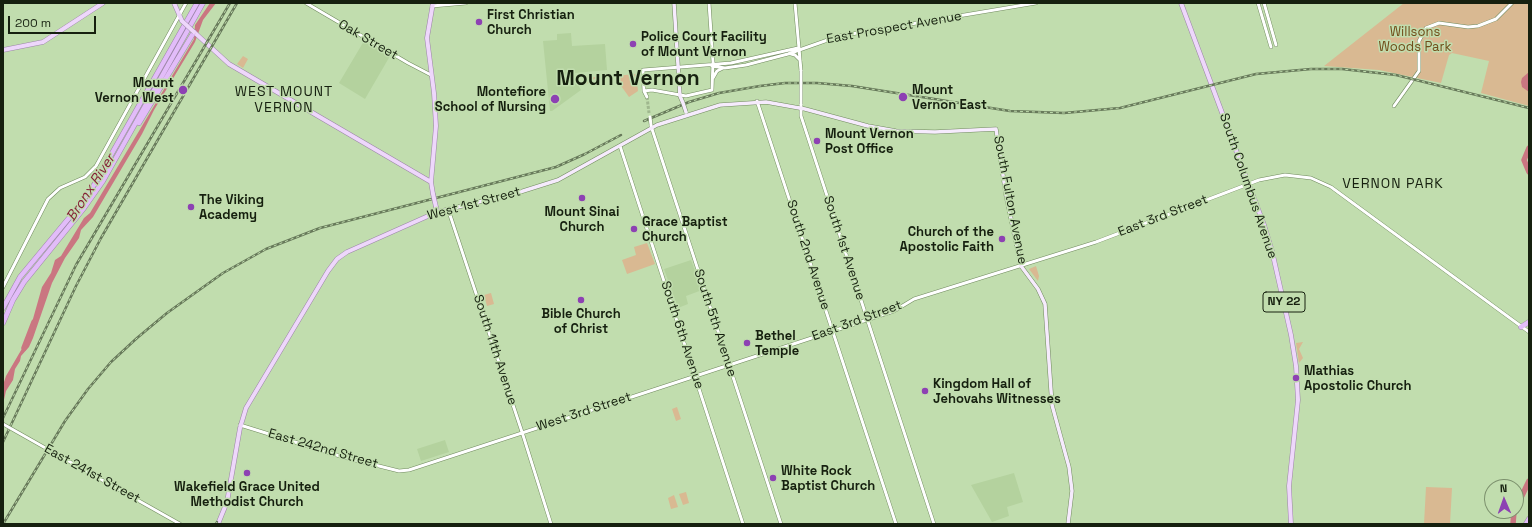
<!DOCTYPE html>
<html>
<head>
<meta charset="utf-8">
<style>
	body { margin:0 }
	#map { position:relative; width:1532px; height:527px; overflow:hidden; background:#c1ddae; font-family:"Space Grotesk",sans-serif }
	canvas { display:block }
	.frame { position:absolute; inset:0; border:4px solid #16200f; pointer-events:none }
	.north { position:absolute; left:1484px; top:479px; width:40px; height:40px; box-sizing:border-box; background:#c1ddae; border:1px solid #7d916e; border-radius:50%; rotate:358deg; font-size:11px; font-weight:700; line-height:16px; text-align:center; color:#16200f }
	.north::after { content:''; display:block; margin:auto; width:14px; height:18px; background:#8d41b3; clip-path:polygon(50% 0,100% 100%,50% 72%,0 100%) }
	.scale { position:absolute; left:8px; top:16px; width:88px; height:18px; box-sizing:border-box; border:2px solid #16200f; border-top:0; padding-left:5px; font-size:12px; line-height:14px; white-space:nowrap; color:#16200f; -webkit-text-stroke:3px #c1ddae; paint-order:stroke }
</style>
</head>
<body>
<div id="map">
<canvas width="1532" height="527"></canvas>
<div class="frame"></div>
<div class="north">N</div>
<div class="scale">200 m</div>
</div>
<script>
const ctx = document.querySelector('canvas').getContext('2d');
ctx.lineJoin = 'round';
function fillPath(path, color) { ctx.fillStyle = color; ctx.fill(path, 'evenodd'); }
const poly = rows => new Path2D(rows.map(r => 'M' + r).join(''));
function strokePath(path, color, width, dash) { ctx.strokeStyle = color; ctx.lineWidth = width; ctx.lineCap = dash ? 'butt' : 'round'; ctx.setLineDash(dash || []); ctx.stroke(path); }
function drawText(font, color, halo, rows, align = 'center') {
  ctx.font = font + ' "Space Grotesk",sans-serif'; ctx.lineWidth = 3; ctx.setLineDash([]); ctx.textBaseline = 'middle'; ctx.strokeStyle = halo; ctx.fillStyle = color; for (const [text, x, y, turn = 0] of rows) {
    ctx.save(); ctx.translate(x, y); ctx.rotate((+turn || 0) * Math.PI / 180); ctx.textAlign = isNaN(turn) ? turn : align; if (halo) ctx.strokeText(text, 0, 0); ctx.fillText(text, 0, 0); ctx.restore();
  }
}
fillPath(poly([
	[571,33,572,46,605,44,607,70,575,73,576,81,581,90,552,111,550,111,543,41,557,40,557,34],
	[364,41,390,56,365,99,339,83],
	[691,260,702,290,686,296,688,304,678,308,664,269],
	[445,440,449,452,421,461,417,449],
	[1014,473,1023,502,1007,507,1009,516,992,522,971,485]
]), '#b4d29e');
fillPath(poly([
	[1404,3,1529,3,1529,106,1481,93,1489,61,1452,53,1449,55,1441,83,1379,70,1324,66],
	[243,56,248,59,243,68,237,64],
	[636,74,638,91,629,97,614,76],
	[582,76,595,77,596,78,585,85],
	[647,243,655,264,627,274,622,260,636,255,634,247],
	[1036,266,1039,276,1038,281,1029,269],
	[491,293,494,304,487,306,484,295],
	[1303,342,1299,349,1303,358,1299,363,1296,343],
	[677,407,681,419,676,421,672,409],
	[1426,487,1452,488,1450,524,1424,524],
	[686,492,689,503,683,505,679,494],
	[674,495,678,507,671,509,668,498]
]), '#d9b992');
fillPath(poly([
	[210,3,216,3,203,20,195,42,154,110,142,134,93,217,81,230,79,238,65,258,52,283,33,338,29,347,21,356,20,361,15,369,13,380,6,391,3,404,3,385,6,376,27,340,42,287,51,273,55,260,61,256,84,218,90,213,194,39,195,25],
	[1529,72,1529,92,1522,87,1521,82,1522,78]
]), '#ca7681');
strokePath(poly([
	[1529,148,1524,160,1529,172],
	[24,348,34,322],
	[1516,508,1529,481],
	[1513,524,1514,511]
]), '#ca7681', 5.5);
strokePath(poly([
	[647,97,649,113]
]), '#9fb78e', 3, [3, 1.5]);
const tertiary = poly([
	[306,3,408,63,431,75],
	[795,3,801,71],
	[1258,3,1271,47],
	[1264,3,1276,45],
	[432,6,466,3],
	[791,54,795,55,800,60],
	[712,66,725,68,746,65,788,54,839,36,1036,3],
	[713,78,717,71,723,68],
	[644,91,652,90,686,96,712,90,713,62,709,3],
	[647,97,644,91,643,70,731,63,798,48],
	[757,101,896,524],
	[801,104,801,116,934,524],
	[1394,106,1419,71,1419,41,1426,28,1439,23,1468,27,1478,26,1496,19,1512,3],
	[651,126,781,524],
	[620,146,743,524],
	[448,209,522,432,551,524],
	[3,287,48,199,60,188,85,177,96,166,186,3],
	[240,425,343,457,399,471,409,470,894,311,914,299,1096,242,1259,180,1285,175,1311,178,1331,187,1529,332],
	[86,471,180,524]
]);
const secondary = poly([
	[674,3,680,96,683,103],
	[437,212,520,192,558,180,657,125,720,105,766,102,805,109,868,126,896,131,935,132,996,129,1006,195,1021,266,1038,289,1045,304,1052,405,1069,467,1072,491,1068,524]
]);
const primary = poly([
	[174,3,182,21],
	[1181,3,1264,225,1272,251,1291,335,1296,366,1298,400,1289,486,1291,524],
	[194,32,229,64,431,182],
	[3,50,43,42,103,3],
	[433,194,431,182,436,126,434,93,427,38,433,3],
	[218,524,227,502,240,428,246,408,328,271,337,259,347,252,437,212,436,207]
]);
const motorway = poly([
	[139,123,194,32],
	[3,308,20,277,74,212,94,185,197,3],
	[3,323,13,300,24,282,84,208,103,181,203,3],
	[1521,327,1529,322],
	[1526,524,1529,519]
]);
strokePath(tertiary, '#718a5f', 4);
strokePath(secondary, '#718a5f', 4.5);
strokePath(primary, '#9b85a7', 5);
strokePath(motorway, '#9b85a7', 5.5);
strokePath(tertiary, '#fff', 3);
strokePath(secondary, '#f6ebfd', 3.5);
strokePath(primary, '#eed7fb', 4);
strokePath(motorway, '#e2bcf9', 4.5);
const rail = poly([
	[644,121,689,102,719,93,760,86,785,83,817,83,852,86,1010,111,1064,113,1120,108,1256,74,1311,69,1342,69,1396,75,1529,108],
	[3,418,76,265,230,3],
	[3,442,76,286,101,238,237,3],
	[3,524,65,421,88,389,111,362,137,338,167,313,223,273,266,249,320,228,556,167,585,154,621,135],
	[216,524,217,522]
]);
strokePath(rail, '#67795a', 2.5);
strokePath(rail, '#c1ddae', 1, [3]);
const tertiaryBridge = poly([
	[801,71,801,104],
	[650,117,651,125],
	[3,424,86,471]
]);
const secondaryBridge = poly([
	[683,103,686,112]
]);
const primaryBridge = poly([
	[182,21,194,32],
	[433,194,436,207]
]);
strokePath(tertiaryBridge, '#718a5f', 4, []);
strokePath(secondaryBridge, '#718a5f', 4.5, []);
strokePath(primaryBridge, '#9b85a7', 5, []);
strokePath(tertiaryBridge, '#fff', 3);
strokePath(secondaryBridge, '#f6ebfd', 3.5);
strokePath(primaryBridge, '#eed7fb', 4);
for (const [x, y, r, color] of [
	[479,22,4,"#8d41b3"],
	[633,44,4,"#8d41b3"],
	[183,90,5,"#8d41b3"],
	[903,97,5,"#8d41b3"],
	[555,99,5,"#8d41b3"],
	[817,141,4,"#8d41b3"],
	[582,198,4,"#8d41b3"],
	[191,207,4,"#8d41b3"],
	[634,229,4,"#8d41b3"],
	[1002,239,4,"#8d41b3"],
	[581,300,4,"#8d41b3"],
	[747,343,4,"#8d41b3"],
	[1296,378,4,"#8d41b3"],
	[925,391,4,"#8d41b3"],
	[247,473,4,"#8d41b3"],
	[773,478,4,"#8d41b3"]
]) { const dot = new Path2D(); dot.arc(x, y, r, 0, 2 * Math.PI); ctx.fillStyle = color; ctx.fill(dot); strokePath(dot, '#c1ddae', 1.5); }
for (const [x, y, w] of [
	[1284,302,42]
]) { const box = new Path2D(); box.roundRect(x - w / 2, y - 10, w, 20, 3); ctx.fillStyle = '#c1ddae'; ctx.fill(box); strokePath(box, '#16200f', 1); }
drawText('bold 12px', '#16200f', null, [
	["NY 22",1284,302]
]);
drawText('bold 13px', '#16200f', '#c1ddae', [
	["First Christian",487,15],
	["Church",487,30],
	["Police Court Facility",641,37],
	["of Mount Vernon",641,52],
	["Mount",174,83,"right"],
	["Vernon West",174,98,"right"],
	["Mount",912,90],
	["Vernon East",912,105],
	["Montefiore",546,92,"right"],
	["School of Nursing",546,107,"right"],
	["Mount Vernon",825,134],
	["Post Office",825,149],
	["The Viking",199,200],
	["Academy",199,215],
	["Mount Sinai",582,212,"center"],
	["Church",582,227,"center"],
	["Grace Baptist",642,222],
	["Church",642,237],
	["Church of the",994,232,"right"],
	["Apostolic Faith",994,247,"right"],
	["Bible Church",581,314,"center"],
	["of Christ",581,329,"center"],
	["Bethel",755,336],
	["Temple",755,351],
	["Mathias",1304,371],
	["Apostolic Church",1304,386],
	["Kingdom Hall of",933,384],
	["Jehovahs Witnesses",933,399],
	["White Rock",781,471],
	["Baptist Church",781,486],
	["Wakefield Grace United",247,487,"center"],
	["Methodist Church",247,502,"center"]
], 'left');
drawText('13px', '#16200f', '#c1ddae', [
	["East Prospect Avenue",894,28,-10],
	["Oak Street",368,40,30],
	["South Columbus Avenue",1248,186,71],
	["South Fulton Avenue",1010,200,79],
	["West 1st Street",474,204,-15],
	["East 3rd Street",1163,216,-21],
	["South 1st Avenue",844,248,72],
	["South 2nd Avenue",808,255,72],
	["East 3rd Street",857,321,-20],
	["South 5th Avenue",715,323,72],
	["South 6th Avenue",682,335,72],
	["South 11th Avenue",495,350,72],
	["West 3rd Street",584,412,-18],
	["East 242nd Street",323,449,16],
	["East 241st Street",92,474,29]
]);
drawText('13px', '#714d1a', '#c1ddae', [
	["Willsons",1415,32],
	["Woods Park",1415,47]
]);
ctx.letterSpacing = '1px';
drawText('14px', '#16200f', '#c1ddae', [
	["WEST MOUNT",284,92],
	["VERNON",284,108],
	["VERNON PARK",1393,184]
]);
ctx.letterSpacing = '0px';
drawText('italic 14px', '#852037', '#c1ddae', [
	["Bronx River",91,188,-57]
]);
drawText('bold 21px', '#16200f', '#c1ddae', [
	["Mount Vernon",628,79]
]);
</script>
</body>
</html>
